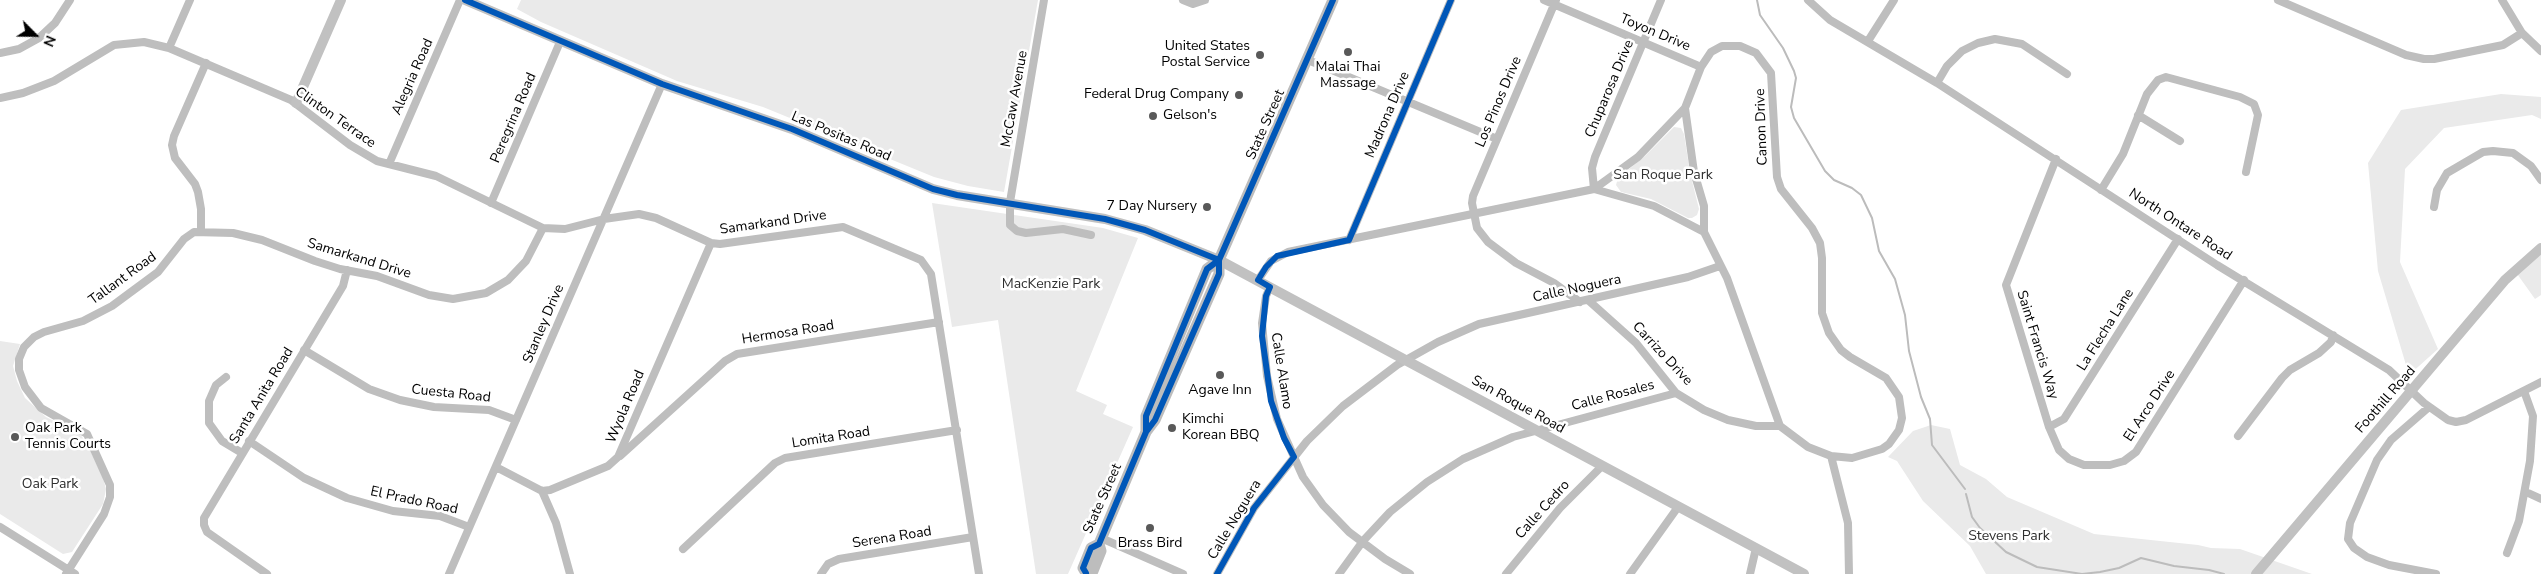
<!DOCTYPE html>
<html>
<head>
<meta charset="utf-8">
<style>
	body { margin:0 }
	#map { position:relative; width:2541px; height:574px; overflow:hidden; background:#fff; font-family:"Nunito Sans",sans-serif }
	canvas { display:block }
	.north { position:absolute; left:10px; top:10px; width:50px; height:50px; -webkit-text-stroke:4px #fff; paint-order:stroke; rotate:113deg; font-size:14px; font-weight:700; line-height:20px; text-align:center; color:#000 }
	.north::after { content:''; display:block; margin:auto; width:18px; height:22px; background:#000; clip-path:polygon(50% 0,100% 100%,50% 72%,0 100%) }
</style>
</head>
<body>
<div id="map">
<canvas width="2541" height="574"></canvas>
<div class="north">N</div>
</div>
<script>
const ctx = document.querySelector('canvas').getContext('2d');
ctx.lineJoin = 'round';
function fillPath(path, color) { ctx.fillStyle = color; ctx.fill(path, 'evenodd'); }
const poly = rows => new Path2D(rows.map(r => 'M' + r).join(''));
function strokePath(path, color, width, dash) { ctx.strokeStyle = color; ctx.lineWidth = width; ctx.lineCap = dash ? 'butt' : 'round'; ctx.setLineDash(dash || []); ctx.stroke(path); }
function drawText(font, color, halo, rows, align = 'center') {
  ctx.font = font + ' "Nunito Sans",sans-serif'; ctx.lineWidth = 5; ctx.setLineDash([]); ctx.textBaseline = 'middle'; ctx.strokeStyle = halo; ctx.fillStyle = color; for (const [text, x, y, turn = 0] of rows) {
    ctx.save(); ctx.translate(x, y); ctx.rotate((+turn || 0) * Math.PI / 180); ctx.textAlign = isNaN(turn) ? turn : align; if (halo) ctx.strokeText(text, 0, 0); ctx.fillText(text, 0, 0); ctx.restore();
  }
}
fillPath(poly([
	[521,0,1038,0,1004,192,968,186,934,177,763,107,677,81,541,22,517,9],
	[2501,94,2541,97,2541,119,2532,115,2444,128,2405,169,2400,262,2438,349,2409,375,2378,271,2368,163,2401,110],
	[1674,127,1681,128,1684,134,1690,173,1699,209,1697,215,1692,218,1688,218,1651,199,1621,192,1616,185,1618,178,1645,156],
	[932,203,1103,228,1138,238,1076,391,1107,405,1103,414,1133,427,1068,574,1036,574,998,320,952,327],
	[2541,251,2541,295,2535,299,2515,271],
	[0,341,20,344,13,366,17,381,25,398,46,417,80,434,87,444,103,478,106,489,103,504,72,552,63,554,0,514],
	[1931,425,1950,429,1960,465,1986,479,2007,497,2094,534,2198,545,2211,548,2240,549,2312,574,1986,574,1970,546,1923,501,1897,461,1888,457,1913,431]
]), '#eaeaea');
strokePath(poly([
	[1757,0,1760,15,1783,48,1794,71,1796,78,1791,107,1794,118,1825,171,1834,180,1852,188,1861,195,1872,218,1879,251,1895,279,1905,315,1909,351,1921,397,1930,419,1932,445,1965,489],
	[1966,494,1972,517,1980,528,2006,552,2037,567,2082,574,2100,572,2119,568,2141,558,2174,566,2209,570,2224,574]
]), '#bcbcbc', 2);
strokePath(poly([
	[1044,0,1010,202,1010,225,1017,231,1026,233,1063,229,1091,235],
	[1183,0,1193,4,1205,0],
	[1544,0,1701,67],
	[1556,0,1473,196,1472,203,1477,228,1488,242,1516,263,1554,283,1580,302],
	[1661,0,1595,157,1592,168,1594,189,1654,206,1704,232],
	[1808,0,1830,20,1937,83,2217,265,2389,370,2424,403,2448,420,2456,422,2466,420,2541,382],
	[2278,0,2406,55,2424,59,2434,59,2503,45,2522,33],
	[2502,0,2522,33,2541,51],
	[1868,41,1894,0],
	[169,48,190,0],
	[0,53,19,49,39,38,55,23,70,0],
	[1308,60,1497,139],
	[1937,83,1947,66,1962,51,1978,43,1995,39,2022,44,2067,74],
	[0,98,23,93,54,81,114,45,144,42,169,48,291,100,350,145,377,161,436,176,543,228,565,229,604,219,639,214,656,218,711,243,720,244,843,227,921,260,931,274,979,574],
	[2138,115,2180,141],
	[2056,159,2006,285,2049,427,2059,450,2069,459,2084,465,2110,465,2124,461,2136,452,2244,280],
	[389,164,460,0],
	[2101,190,2123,154,2147,94,2158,80,2166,77,2240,97,2254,104,2258,115,2246,172],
	[491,203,560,42],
	[2434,207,2437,190,2447,173,2483,152,2493,151,2513,153,2531,166,2541,180],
	[201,232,201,209,198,192,195,184,175,158,172,145,174,136,206,63],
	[1349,240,1451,0],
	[1258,280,1271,261,1288,252,1594,189,1638,157,1685,108,1701,67,1711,52,1722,46,1740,46,1756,53,1771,73,1777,177,1781,189,1812,228,1820,243,1822,258,1822,313,1829,333,1841,350,1850,357,1886,378,1899,397,1902,418,1899,430,1889,444,1882,449,1852,458,1831,456,1808,447,1780,426,1727,278,1704,232,1704,206,1694,172,1685,108],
	[1270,287,1266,296,1262,323,1267,376,1277,419,1303,477,1323,505,1349,532,1385,559,1410,574],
	[1588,300,1636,343,1676,393,1704,410,1728,420,1756,426,1780,426],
	[304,350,369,389,400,400,434,407,489,410,516,420],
	[226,377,216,385,209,401,209,423,222,441,242,453],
	[2429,407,2391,440,2377,460,2350,523,2348,539,2354,548,2367,557,2389,565,2436,574],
	[2049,427,2064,419,2178,239],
	[2238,436,2282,378,2290,370,2319,353,2331,342,2333,335],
	[249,441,304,478,347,498,393,511,440,516,469,527],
	[620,456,725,361,737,354,939,322],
	[1831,456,1848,523,1849,574],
	[496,467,542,491,550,490,608,466,618,457,711,243],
	[542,491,556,523,570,574],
	[2526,492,2541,499],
	[0,527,75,574],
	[1101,538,1183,574],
	[683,549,775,463,785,458,957,430],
	[2507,553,2519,521,2530,461,2533,416,2524,391],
	[66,574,104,514,110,497,110,485,87,434,41,408,25,387,19,370,19,359,24,347,34,337,44,332,83,321,112,306,158,272,184,239,194,232,233,233,262,240,315,261,340,269,377,276,429,295,453,299,486,293,508,280,526,261,543,228],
	[267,574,207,532,204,525,204,518,343,286,347,270],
	[449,574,662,84],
	[821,574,828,564,839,559,973,537],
	[1217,574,1254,508,1307,441,1343,406,1397,365,1438,342,1479,324,1688,277,1720,266],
	[1339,574,1363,541,1390,512,1427,482,1463,459,1513,437,1676,393],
	[1506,574,1560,508,1602,466],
	[1630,574,1678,507],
	[1750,574,1756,548]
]), '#bebebe', 8);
strokePath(poly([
	[465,0,662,84,792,129,933,189,957,195,1105,219,1145,230,1219,260,1804,574],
	[296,103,341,0],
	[2256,574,2505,280,2541,248]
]), '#c1c1c1', 10);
strokePath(poly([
	[1146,432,1146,416,1207,269,1219,260],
	[1086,573,1083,568,1091,548,1099,544,1146,432,1155,420,1219,274,1219,260,1333,0],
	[1086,574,1093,571,1101,551,1099,544]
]), '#bdbdbd', 11);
strokePath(poly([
	[465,0,662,84,792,129,933,189,957,195,1105,219,1145,230,1219,260],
	[1146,432,1146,416,1207,269,1219,260],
	[1086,573,1083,568,1091,548,1099,544,1146,432,1155,420,1219,274,1219,260,1333,0],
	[1217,574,1254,508,1294,457,1284,438,1271,401,1262,336,1266,296,1270,287,1258,280,1266,267,1277,256,1349,240,1451,0]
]), '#0057b8', 6);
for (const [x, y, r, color] of [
	[1348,52,5,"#595959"],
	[1260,55,5,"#595959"],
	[1239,95,5,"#595959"],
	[1153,116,5,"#595959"],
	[1207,207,5,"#595959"],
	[1220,375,5,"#595959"],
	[1172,428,5,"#595959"],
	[15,437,5,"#595959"],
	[1150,528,5,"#595959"]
]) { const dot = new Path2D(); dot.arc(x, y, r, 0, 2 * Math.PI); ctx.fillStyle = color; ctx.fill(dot); strokePath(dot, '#fff', 2); }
drawText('14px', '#000', '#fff', [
	["Toyon Drive",1655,33,23],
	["Alegria Road",413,77,-66],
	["Chuparosa Drive",1610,89,-67],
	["McCaw Avenue",1015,99,-80],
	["Los Pinos Drive",1499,102,-67],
	["Madrona Drive",1388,115,-67],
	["Clinton Terrace",335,118,35],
	["Peregrina Road",514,118,-67],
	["State Street",1266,125,-66],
	["Canon Drive",1762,127,-92],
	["Las Positas Road",841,137,23],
	["Samarkand Drive",773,223,-8],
	["North Ontare Road",2180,225,33],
	["Samarkand Drive",359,259,17],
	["Tallant Road",123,279,-36],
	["Calle Noguera",1577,289,-12],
	["Stanley Drive",544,324,-67],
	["La Flecha Lane",2106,330,-58],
	["Hermosa Road",788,333,-9],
	["Saint Francis Way",2037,345,73],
	["Carrizo Drive",1662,354,47],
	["Calle Alamo",1281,371,81],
	["Cuesta Road",451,394,6],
	["Santa Anita Road",262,396,-59],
	["Calle Rosales",1613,396,-15],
	["Foothill Road",2386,400,-49],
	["San Roque Road",1518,405,29],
	["El Arco Drive",2150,406,-57],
	["Wyola Road",626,407,-67],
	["Lomita Road",831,438,-9],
	["State Street",1103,499,-66],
	["El Prado Road",414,501,12],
	["Calle Cedro",1543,510,-48],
	["Calle Noguera",1235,520,-59],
	["Serena Road",892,538,-9]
]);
drawText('14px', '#000', '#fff', [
	["United States",1250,47],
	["Postal Service",1250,63],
	["Malai Thai",1348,68,"center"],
	["Massage",1348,84,"center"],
	["Federal Drug Company",1229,95],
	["Gelson's",1163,116,"left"],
	["7 Day Nursery",1197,207],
	["Agave Inn",1220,391,"center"],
	["Kimchi",1182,420,"left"],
	["Korean BBQ",1182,436,"left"],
	["Oak Park",25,429,"left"],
	["Tennis Courts",25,445,"left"],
	["Brass Bird",1150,544,"center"]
], 'right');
drawText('14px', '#2f2f2f', '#fff', [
	["San Roque Park",1663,176],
	["MacKenzie Park",1051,285],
	["Oak Park",50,485],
	["Stevens Park",2009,537]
]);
</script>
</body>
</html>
